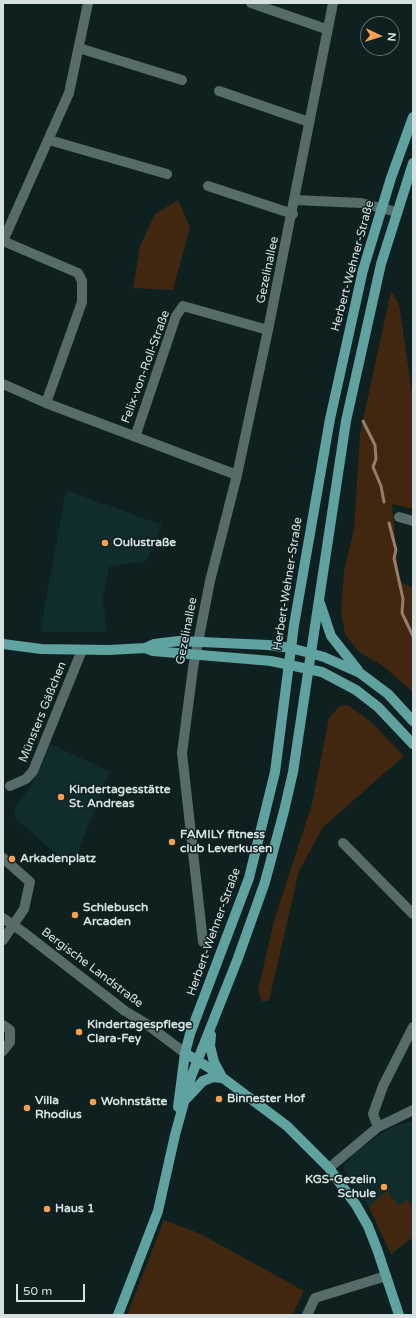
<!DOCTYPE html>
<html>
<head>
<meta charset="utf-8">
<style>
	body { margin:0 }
	#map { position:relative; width:416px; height:1318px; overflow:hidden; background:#0e2020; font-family:"Varela Round",sans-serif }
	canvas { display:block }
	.frame { position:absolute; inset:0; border:4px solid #d5e0e0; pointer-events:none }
	.north { position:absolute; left:360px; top:16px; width:40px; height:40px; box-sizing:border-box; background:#0e2020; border:1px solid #5e6d6d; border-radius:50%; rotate:94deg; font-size:11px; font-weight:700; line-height:16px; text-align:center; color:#d5e0e0 }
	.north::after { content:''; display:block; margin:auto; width:14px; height:18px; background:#fa9f4e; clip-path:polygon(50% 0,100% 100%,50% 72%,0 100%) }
	.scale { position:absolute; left:16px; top:1284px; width:69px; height:18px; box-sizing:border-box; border:2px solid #d5e0e0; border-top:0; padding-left:5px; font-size:12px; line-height:14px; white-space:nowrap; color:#d5e0e0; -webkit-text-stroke:3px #0e2020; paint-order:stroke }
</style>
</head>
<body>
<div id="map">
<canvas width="416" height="1318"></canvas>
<div class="frame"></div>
<div class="north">N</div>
<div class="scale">50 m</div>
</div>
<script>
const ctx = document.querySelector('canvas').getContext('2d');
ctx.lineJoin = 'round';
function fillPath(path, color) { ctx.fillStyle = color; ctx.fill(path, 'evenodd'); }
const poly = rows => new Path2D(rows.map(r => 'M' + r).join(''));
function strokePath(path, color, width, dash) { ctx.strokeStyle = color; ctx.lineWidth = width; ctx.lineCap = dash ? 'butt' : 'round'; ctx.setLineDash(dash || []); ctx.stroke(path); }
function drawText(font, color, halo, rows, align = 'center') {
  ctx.font = font + ' "Varela Round",sans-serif'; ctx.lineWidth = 3; ctx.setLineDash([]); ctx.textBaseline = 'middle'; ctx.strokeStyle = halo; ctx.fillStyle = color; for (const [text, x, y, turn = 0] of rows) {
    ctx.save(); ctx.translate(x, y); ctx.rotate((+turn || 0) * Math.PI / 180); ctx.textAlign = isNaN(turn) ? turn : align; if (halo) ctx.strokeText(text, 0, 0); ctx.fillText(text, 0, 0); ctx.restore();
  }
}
fillPath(poly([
	[66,490,162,525,147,561,109,567,103,599,107,632,40,632],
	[50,744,110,771,72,868,15,818,14,810,31,785],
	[413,1121,413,1238,391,1255,368,1205,344,1169,344,1165,356,1152,382,1133,394,1126]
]), '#102c2c');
fillPath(poly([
	[178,200,190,227,173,290,133,288,140,246,155,214],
	[391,291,399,304,413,399,413,509,392,504,399,581,413,588,413,692,383,666,359,652,345,634,341,611,344,571,354,529,360,434],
	[348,705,371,722,404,756,323,827,299,871,269,1001,262,1001,258,990,274,921,312,804,329,718,340,706],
	[387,1191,399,1206,406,1200,413,1206,413,1237,391,1254,369,1207],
	[164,1220,201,1234,304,1291,292,1315,127,1315]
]), '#412710');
strokePath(poly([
	[363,421,375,445,376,459,373,467,381,486,384,502],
	[389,523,396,550,394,558,403,599,402,613,413,636]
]), '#957f69', 3);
strokePath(poly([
	[251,3,326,29],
	[79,48,182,80],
	[219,91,309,122],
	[49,140,167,174],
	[208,186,293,214],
	[295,200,361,203,397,212],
	[3,241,69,93,88,3],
	[3,241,78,273,82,281,82,302,46,403],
	[3,384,46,403,237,475],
	[135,437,176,316,183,306,268,330],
	[399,517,413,521],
	[10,786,26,779,33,771,82,650],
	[343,843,413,914],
	[3,858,30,882,24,909,3,940],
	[3,918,23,932,125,1011,145,1023,185,1053],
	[203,942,182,753,193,668,210,581,237,475,268,330,333,3],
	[3,1025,10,1030,10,1042,3,1051],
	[378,1127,373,1114,383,1086,413,1027],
	[329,1168,378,1127,413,1110],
	[307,1315,315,1298,386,1276]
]), '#576b6a', 10);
strokePath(poly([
	[320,603,331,636,358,670],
	[3,644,41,649,109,650,145,648,154,644,179,641,268,645,291,648,324,657,360,673,388,694,413,721],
	[145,648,153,651,271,661,322,672,356,690,378,707,413,744],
	[211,1035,210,1046,214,1062,221,1075],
	[185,1053,211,1069,287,1126,329,1168,356,1205,368,1226,377,1249,399,1315],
	[187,1098,203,1081,213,1077,222,1078],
	[178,1107,185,1053,190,1034,249,878,275,772,294,625,330,419,363,270,391,178,413,117],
	[118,1315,158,1211,175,1135,191,1077,238,958,265,882,284,811,293,772,346,421,381,264,413,163]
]), '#5fa2a0', 10);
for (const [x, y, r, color] of [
	[105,543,4,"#fa9f4e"],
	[61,797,4,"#fa9f4e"],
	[172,842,4,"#fa9f4e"],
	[12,859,4,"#fa9f4e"],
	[75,915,4,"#fa9f4e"],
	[79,1032,4,"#fa9f4e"],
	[219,1099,4,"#fa9f4e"],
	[93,1102,4,"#fa9f4e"],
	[27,1108,4,"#fa9f4e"],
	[384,1187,4,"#fa9f4e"],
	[47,1209,4,"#fa9f4e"]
]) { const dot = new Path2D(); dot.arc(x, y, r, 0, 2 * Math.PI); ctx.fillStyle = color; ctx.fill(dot); strokePath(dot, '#0e2020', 1.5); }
drawText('12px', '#d5e0e0', '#0e2020', [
	["Herbert-Wehner-Straße",353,266,-75],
	["Gezelinallee",268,270,-78],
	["Felix-von-Roll-Straße",146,367,-70],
	["Herbert-Wehner-Straße",288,584,-81],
	["Gezelinallee",187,631,-79],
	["Münsters Gäßchen",43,712,-68],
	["Herbert-Wehner-Straße",214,932,-70],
	["Bergische Landstraße",92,968,37]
]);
drawText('bold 12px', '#d5e0e0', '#0e2020', [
	["Oulustraße",113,543],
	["Kindertagesstätte",69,790],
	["St. Andreas",69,804],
	["FAMILY fitness",180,835],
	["club Leverkusen",180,849],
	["Arkadenplatz",20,859],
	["Schlebusch",83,908],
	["Arcaden",83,922],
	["Kindertagespflege",87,1025],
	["Clara-Fey",87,1039],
	["Binnester Hof",227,1099],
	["Villa",35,1101],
	["Rhodius",35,1115],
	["Wohnstätte",101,1102],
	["KGS-Gezelin",376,1180,"right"],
	["Schule",376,1194,"right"],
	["Haus 1",55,1209]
], 'left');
</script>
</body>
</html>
